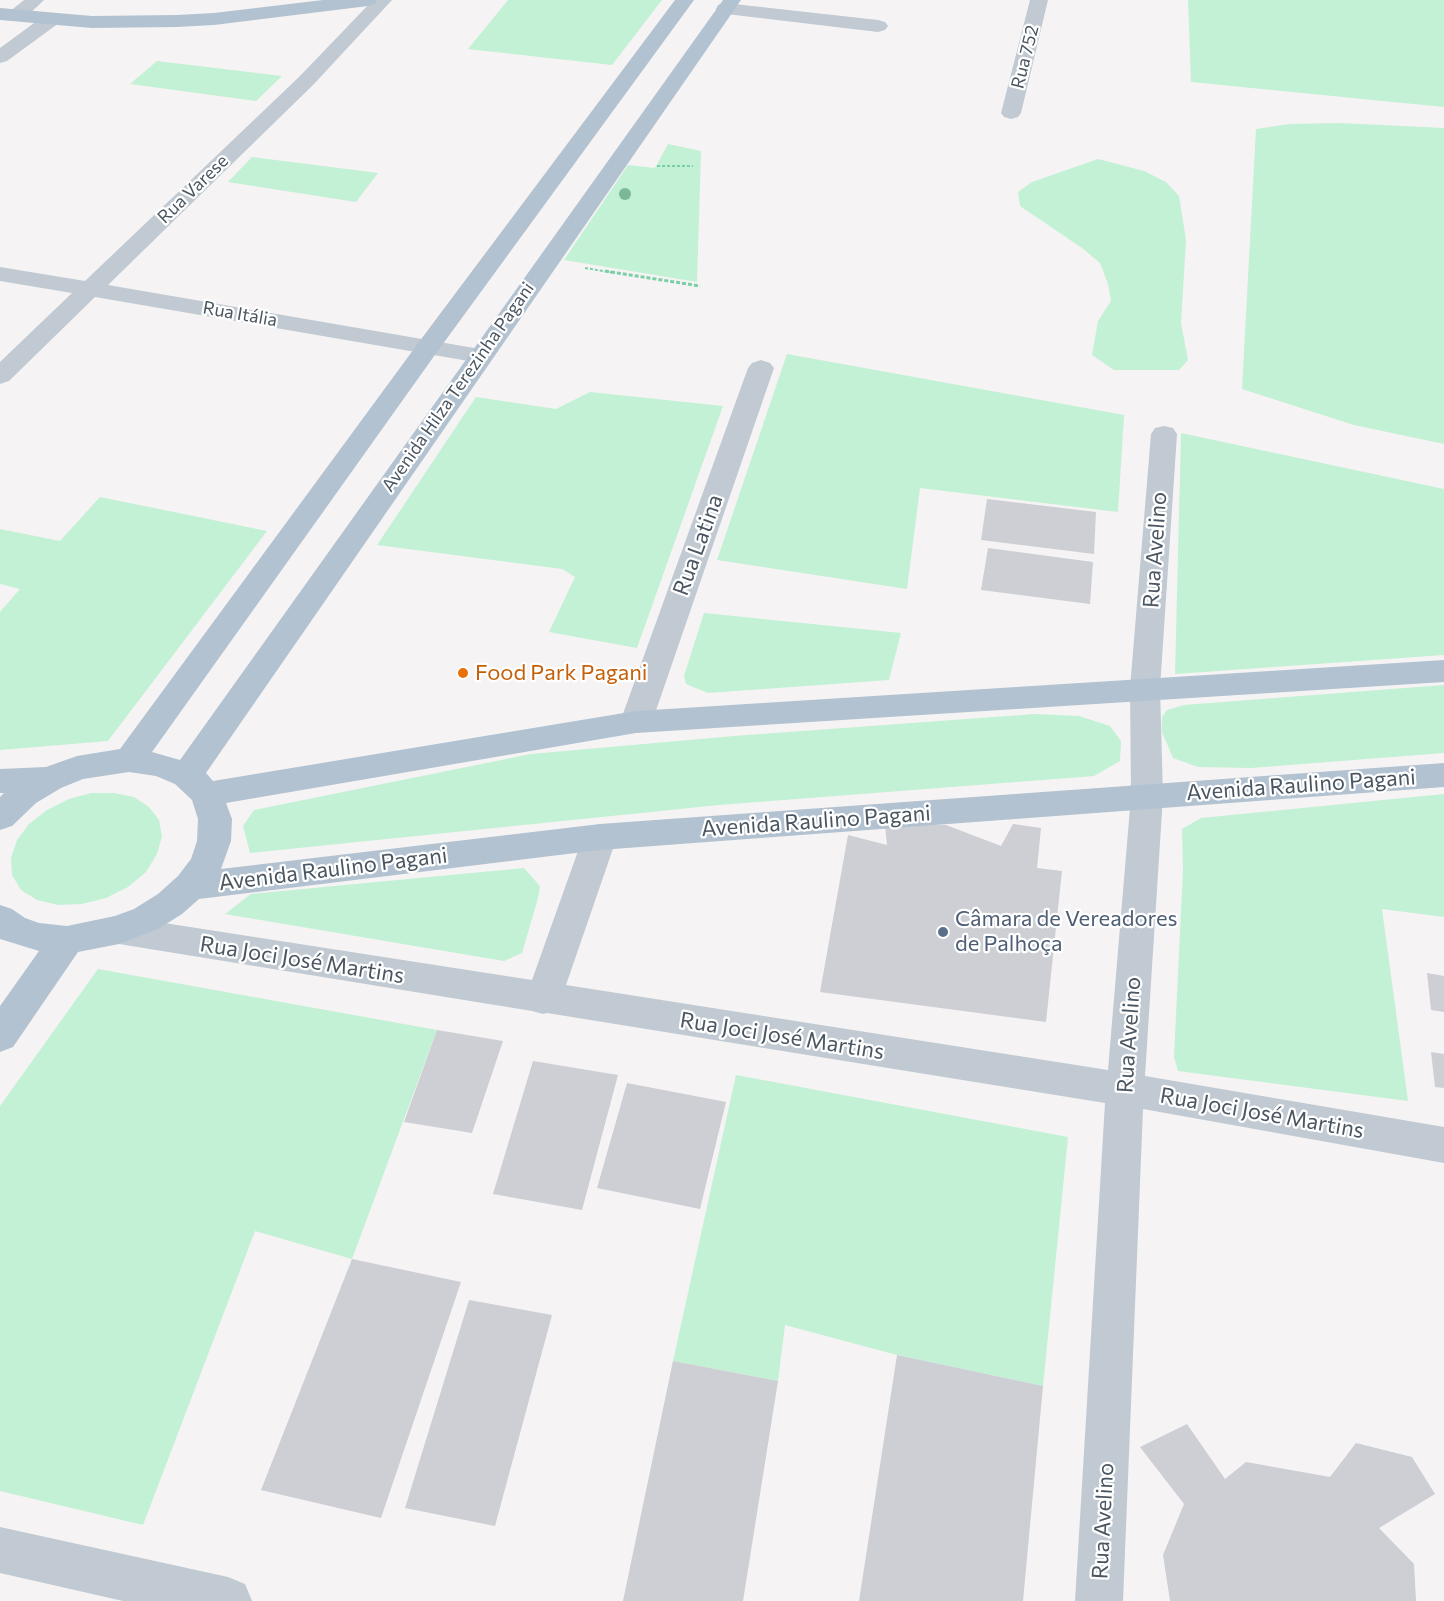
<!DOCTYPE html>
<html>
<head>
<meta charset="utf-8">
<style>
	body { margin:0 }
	canvas { display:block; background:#f5f3f3 }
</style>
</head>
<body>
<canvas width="1444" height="1601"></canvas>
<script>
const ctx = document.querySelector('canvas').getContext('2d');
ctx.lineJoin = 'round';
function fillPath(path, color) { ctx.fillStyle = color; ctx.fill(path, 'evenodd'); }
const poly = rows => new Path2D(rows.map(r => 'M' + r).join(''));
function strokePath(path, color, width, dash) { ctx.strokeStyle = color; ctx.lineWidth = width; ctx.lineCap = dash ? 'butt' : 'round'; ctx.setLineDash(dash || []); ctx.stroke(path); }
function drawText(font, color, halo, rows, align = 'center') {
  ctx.font = font + ' Commissioner,sans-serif'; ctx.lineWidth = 4.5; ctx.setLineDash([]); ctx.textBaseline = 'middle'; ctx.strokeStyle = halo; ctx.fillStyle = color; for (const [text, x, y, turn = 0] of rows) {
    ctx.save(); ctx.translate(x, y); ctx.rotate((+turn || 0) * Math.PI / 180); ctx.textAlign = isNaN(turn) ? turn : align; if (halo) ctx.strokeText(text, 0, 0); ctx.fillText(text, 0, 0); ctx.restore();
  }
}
fillPath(poly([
	[508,0,662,0,612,65,468,49],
	[1188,0,1444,0,1444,107,1191,82],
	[157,61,282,76,256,101,130,84],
	[1339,123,1444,128,1444,444,1354,425,1242,389,1256,129,1290,124],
	[668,144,701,151,697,282,564,260,628,165,655,168],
	[252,157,378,173,356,202,228,182],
	[1098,159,1144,171,1166,182,1179,196,1186,240,1181,323,1188,360,1179,370,1114,370,1092,355,1098,321,1111,301,1108,284,1100,263,1082,248,1020,206,1018,192,1032,182],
	[787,354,1124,415,1118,512,920,488,907,589,717,560],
	[590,392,723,406,637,648,549,632,575,577,562,569,377,545,476,397,556,409],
	[1181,433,1444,489,1444,655,1175,674],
	[100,497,267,531,108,741,0,750,0,612,20,589,0,584,0,529,60,541],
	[704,613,901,633,889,680,708,693,686,684,684,676],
	[1444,685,1444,753,1251,768,1198,767,1173,758,1162,732,1162,717,1167,710,1184,705],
	[1035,714,1079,716,1110,726,1121,741,1120,761,1094,776,719,805,250,853,243,826,254,810,531,754,734,736],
	[91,793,114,793,134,797,149,807,159,820,162,836,157,854,146,872,128,887,106,898,82,904,58,905,37,900,21,890,12,875,11,858,17,840,29,824,47,810,69,799],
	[1444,794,1444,917,1382,909,1408,1101,1178,1071,1174,1057,1183,870,1182,829,1201,818],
	[524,868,540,886,538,898,522,953,504,961,225,914,251,894],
	[98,969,437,1030,352,1259,255,1231,143,1525,0,1491,0,1106],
	[736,1075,1068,1137,1043,1386,897,1355,785,1325,778,1381,673,1361]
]), '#c3f1d5');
fillPath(poly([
	[987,499,1096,512,1094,554,981,540],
	[988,548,1093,562,1090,604,981,590],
	[1013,824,1041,828,1037,868,1062,871,1046,1022,820,992,848,835,887,845,885,825,946,825,1001,846],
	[1427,973,1444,976,1444,1012,1431,1010],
	[437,1030,503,1041,472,1133,404,1122],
	[1431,1052,1444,1054,1444,1088,1435,1087],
	[533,1061,618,1075,582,1210,493,1194],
	[627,1083,726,1102,700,1209,597,1188],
	[352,1259,461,1282,381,1518,261,1490],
	[469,1300,552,1315,495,1526,405,1508],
	[897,1355,1043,1386,1023,1601,859,1601],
	[673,1361,778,1381,743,1601,623,1601],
	[1187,1424,1225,1479,1246,1462,1330,1477,1356,1443,1412,1457,1435,1494,1379,1528,1414,1564,1416,1601,1170,1601,1163,1555,1184,1504,1140,1447]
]), '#cdcfd5');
strokePath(poly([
	[657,166,693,166],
	[585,268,615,273]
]), '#7ad0a6', 2, [3, 2]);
strokePath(poly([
	[605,271,700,286]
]), '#7ad0a6', 3, [4, 2]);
fillPath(poly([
	[24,0,44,0,23,20,9,20,7,16,9,12,24,0],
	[373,0,392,0,313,85,108,285,480,349,489,351,492,356,489,361,480,363,95,297,9,381,0,384,0,362,72,293,0,281,0,267,85,281,299,77,373,0],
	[1030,0,1048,0,1021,113,1018,117,1011,119,1004,117,1001,113,1030,0],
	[725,3,878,20,885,22,888,26,885,30,878,32,718,13,716,9,718,5,725,3],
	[52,13,59,15,61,19,59,23,7,61,0,63,0,48,45,15,52,13],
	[761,360,770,363,774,368,652,722,647,730,636,733,625,730,620,722,748,368,752,363,761,360],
	[1164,426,1173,428,1177,434,1160,688,1163,796,1145,1076,1444,1127,1444,1163,1143,1109,1123,1601,1075,1601,1105,1103,547,1013,543,1014,532,1011,119,944,107,940,101,930,107,920,119,916,532,980,583,837,588,828,600,824,612,828,617,837,566,985,1108,1070,1131,796,1130,688,1151,434,1155,428,1164,426],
	[0,1527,228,1577,245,1584,252,1601,123,1601,0,1573,0,1527]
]), '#c1cad2');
fillPath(poly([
	[323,0,377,0,375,4,368,6,214,25,177,27,92,28,0,20,0,8,92,16,177,15,214,13,323,0],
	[675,0,694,0,437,352,152,752,180,760,723,0,741,0,206,773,213,781,636,711,1444,660,1444,682,636,733,226,803,232,819,231,841,221,869,600,824,1444,763,1444,787,600,850,199,899,182,914,158,929,119,944,78,952,13,1047,0,1052,0,1006,39,951,0,939,0,905,12,909,25,918,39,923,67,926,115,916,134,909,158,894,178,876,191,859,197,841,198,819,192,800,175,784,156,776,129,772,83,779,61,788,36,803,12,826,0,830,0,797,4,793,0,793,0,769,46,767,77,756,120,749,419,342,675,0]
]), '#b3c2d1');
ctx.fillStyle = '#7bb799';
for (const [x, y] of [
	[625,194]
]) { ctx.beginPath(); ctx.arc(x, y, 6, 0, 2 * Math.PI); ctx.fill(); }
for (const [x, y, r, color] of [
	[463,673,6,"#e8710a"],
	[943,932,6,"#5c6f8a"]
]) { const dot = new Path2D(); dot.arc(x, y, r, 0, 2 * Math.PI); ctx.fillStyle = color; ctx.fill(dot); strokePath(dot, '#fff', 2); }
drawText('18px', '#4a5661', '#fff', [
	["Rua 752",1025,57,-76],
	["Rua Varese",193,189,-44],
	["Rua Itália",240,314,10],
	["Avenida Hilza Terezinha Pagani",458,387,-55]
]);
drawText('22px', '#4a5661', '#fff', [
	["Rua Latina",698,545,-70],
	["Rua Avelino",1155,550,-86],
	["Avenida Raulino Pagani",1301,785,-4],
	["Avenida Raulino Pagani",816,821,-4],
	["Avenida Raulino Pagani",333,869,-7],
	["Rua Joci José Martins",302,960,9],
	["Rua Avelino",1129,1035,-86],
	["Rua Joci José Martins",782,1036,9],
	["Rua Joci José Martins",1262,1113,10],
	["Rua Avelino",1103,1521,-87]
]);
drawText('22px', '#c56008', '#fff', [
	["Food Park Pagani",475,673]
], 'left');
drawText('22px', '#4e5e75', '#fff', [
	["Câmara de Vereadores",955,919],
	["de Palhoça",955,944]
], 'left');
</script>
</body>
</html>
